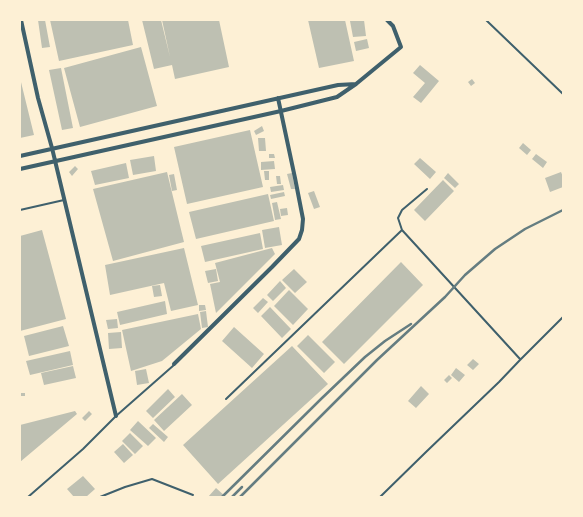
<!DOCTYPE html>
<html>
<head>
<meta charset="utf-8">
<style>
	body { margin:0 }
	#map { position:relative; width:583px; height:517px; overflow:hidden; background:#fdf0d5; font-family:"Fira Sans Condensed",sans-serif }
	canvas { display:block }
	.frame { position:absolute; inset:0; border:21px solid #fdf0d5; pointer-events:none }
</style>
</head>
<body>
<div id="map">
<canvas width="583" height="517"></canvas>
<div class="frame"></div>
</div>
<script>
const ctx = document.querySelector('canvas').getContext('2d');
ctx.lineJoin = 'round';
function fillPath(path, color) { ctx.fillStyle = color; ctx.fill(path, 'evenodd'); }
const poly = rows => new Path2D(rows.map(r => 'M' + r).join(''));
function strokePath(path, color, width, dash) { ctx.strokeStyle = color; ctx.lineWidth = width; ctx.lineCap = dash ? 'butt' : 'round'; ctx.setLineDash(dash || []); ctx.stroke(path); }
fillPath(poly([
	[38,20,45,20,50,47,42,48],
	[50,20,128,20,133,45,59,61],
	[142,20,161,20,170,57,162,20,219,20,229,67,175,79,172,65,154,69],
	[308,20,345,20,354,61,319,68],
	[357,20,364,20,366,36,353,37,350,21],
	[367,39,369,48,356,51,354,42],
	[141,47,157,106,80,127,64,68],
	[420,65,439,81,421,103,413,97,425,83,413,73],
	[61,68,73,128,62,130,49,70],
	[20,78,34,135,20,138],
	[472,79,475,83,471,86,468,82],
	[262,126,264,131,256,135,254,131],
	[250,130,263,187,187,204,174,147],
	[258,138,265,138,266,151,259,151],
	[523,143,531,150,527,155,519,148],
	[269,154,274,154,275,158,269,158],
	[536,154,547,162,543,168,532,159],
	[154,156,156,171,133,175,130,160],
	[420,158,436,172,430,179,414,164],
	[274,161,275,169,261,170,261,162],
	[126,163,129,178,95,185,91,171],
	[75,166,78,169,72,176,69,172],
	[264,171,269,171,269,180,265,180],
	[167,172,184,242,113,261,93,189],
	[561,172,563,177,563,187,550,192,545,178],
	[292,173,295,189,291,189,287,174],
	[448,173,459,184,455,188,444,178],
	[174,174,177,190,172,191,169,175],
	[276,176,280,176,281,184,277,184],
	[443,180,454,191,425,221,414,210],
	[283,185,284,190,271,192,270,187],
	[314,191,320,207,314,209,308,193],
	[284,192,285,196,271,199,270,195],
	[268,194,274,221,196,239,189,212],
	[277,202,281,219,275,220,272,203],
	[287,208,288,215,281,216,280,209],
	[279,227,282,245,265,248,262,230],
	[42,230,66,319,20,331,20,236],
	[260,233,263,249,205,262,201,246],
	[184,248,198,305,171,311,164,283,110,295,105,265],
	[272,248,275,254,216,313,210,284,220,282,215,263],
	[401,262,423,285,344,364,322,342],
	[216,269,218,281,208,283,205,271],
	[294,269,307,282,295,293,282,280],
	[280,281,286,288,273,301,267,295],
	[160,285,162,296,154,297,152,286],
	[289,290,308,309,293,325,274,306],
	[263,298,268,302,258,313,253,308],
	[165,301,167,314,120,325,117,312],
	[199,305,205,305,206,310,199,311],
	[270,307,291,329,282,338,261,316],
	[206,311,208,327,202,328,200,312],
	[198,314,201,329,162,361,131,371,122,330],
	[117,319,118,328,108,329,106,320],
	[63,326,69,346,29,356,24,336],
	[234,327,264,354,252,368,222,341],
	[121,332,122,348,109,349,108,333],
	[308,335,335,362,324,373,297,346],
	[292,346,328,384,218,484,183,445],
	[70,351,73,365,30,375,26,361],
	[473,359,479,364,473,370,467,365],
	[73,366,76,378,44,385,41,373],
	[456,368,465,375,459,382,451,375],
	[146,369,149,383,137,385,135,371],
	[449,375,452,378,447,383,444,380],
	[421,386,429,394,416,408,408,401],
	[168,389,175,397,153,418,146,411],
	[20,393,25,393,25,396,20,396],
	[182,394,192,405,164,431,154,420],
	[75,411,77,414,20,462,20,425],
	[89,411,92,414,85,421,82,418],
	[138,421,156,438,148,446,130,430],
	[153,424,168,437,164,442,149,428],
	[130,433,143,446,135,454,122,441],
	[123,444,133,455,124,463,114,452],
	[83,476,95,489,86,497,74,497,67,489],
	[216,488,226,497,208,497]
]), '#bec0b2');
strokePath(poly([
	[486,20,563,94],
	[427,189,402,210,398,218,402,230,520,359],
	[20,210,64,200],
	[226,399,402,230],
	[28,497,83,449,116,416,174,365],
	[100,497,125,487,152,479,193,495],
	[380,497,426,452,499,382,520,360,563,317]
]), '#3f606c', 2);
strokePath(poly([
	[21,20,38,98,52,148,116,416],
	[20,156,338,85,356,84],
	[20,169,281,111,337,97,356,84,401,47,393,26,387,20],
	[174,364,272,267,299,239,302,230,303,219,295,178,278,98]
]), '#3f606c', 4);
strokePath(poly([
	[222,497,321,399,365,357,385,341,411,324],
	[232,497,242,487],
	[240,497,377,360,445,297,465,275,495,249,525,229,563,210]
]), '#657d81', 2.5);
</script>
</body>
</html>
